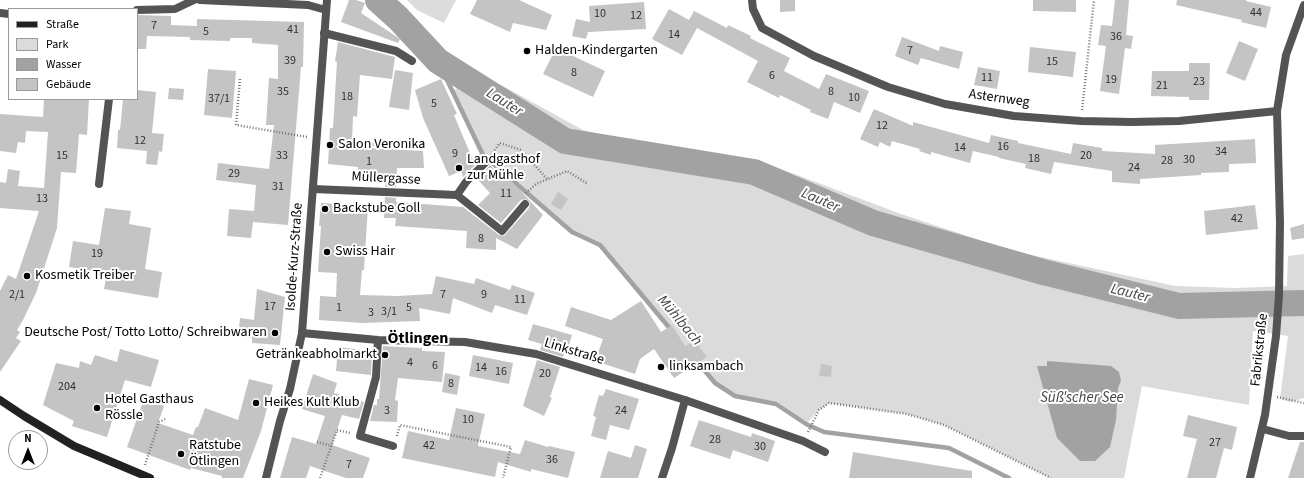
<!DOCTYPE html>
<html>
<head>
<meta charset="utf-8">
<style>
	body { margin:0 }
	#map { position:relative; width:1304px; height:478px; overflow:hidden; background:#fff; font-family:"Source Sans 3",sans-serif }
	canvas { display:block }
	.legend { position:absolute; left:8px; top:8px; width:130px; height:92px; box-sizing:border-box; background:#fff; border:1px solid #999; margin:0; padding:5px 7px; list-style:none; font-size:12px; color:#000 }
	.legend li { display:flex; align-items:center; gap:8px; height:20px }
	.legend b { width:20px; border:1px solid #999 }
	.north { position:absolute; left:8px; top:430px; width:40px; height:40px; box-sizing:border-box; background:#fff; border:1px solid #999; border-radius:50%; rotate:0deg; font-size:11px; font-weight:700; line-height:16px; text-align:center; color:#000 }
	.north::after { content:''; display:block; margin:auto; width:14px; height:18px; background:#000; clip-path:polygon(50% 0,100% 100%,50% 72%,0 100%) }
</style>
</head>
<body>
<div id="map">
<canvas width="1304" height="478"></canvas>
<ul class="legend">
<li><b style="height:5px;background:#212121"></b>Straße</li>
<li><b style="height:11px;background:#dbdbdb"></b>Park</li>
<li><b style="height:11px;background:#a2a2a2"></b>Wasser</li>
<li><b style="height:11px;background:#c4c4c4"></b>Gebäude</li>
</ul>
<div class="north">N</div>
</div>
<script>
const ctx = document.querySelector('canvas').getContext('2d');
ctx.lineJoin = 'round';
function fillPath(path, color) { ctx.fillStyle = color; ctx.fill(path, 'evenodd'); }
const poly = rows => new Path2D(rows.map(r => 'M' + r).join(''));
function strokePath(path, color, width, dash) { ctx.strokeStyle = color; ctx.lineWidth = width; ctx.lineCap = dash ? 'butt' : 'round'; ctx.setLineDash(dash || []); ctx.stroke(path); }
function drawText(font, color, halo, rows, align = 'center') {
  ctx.font = font + ' "Source Sans 3",sans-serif'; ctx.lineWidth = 4; ctx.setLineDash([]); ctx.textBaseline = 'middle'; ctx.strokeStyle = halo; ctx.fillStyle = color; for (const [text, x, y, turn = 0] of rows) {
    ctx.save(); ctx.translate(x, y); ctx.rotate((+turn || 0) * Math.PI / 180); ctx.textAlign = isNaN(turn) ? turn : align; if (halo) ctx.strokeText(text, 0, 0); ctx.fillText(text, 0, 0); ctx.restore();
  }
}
fillPath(poly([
	[407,0,456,0,444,23,417,10],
	[453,78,501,85,585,131,660,147,757,160,901,214,1013,251,1175,286,1235,288,1287,286,1288,256,1304,254,1304,398,1291,402,1280,399,1288,336,1253,331,1249,405,1142,386,1124,478,1051,478,944,425,907,414,829,403,819,410,806,424,776,404,735,396,715,383,600,245,572,232,483,155,452,91,459,87]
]), '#dbdbdb');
fillPath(poly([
	[1047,361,1111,366,1119,372,1121,381,1118,388,1116,420,1110,447,1095,461,1080,461,1057,438,1037,366,1047,366]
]), '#a2a2a2');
strokePath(poly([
	[438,61,483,155,572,232,600,245,672,331],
	[694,358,715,383,735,396,776,404,806,424,824,432,949,448,1009,478]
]), '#a2a2a2', 4.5);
strokePath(poly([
	[378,0,398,18,438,61,565,141,754,172,873,223,1043,272,1179,306,1304,303]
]), '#a2a2a2', 26);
fillPath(poly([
	[349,0,356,0,365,3,361,13,400,39,398,43,341,22],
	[477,0,519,0,552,15,546,30,513,23,510,32,470,14],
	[780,0,795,0,795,11,780,12],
	[1033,0,1076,0,1076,12,1033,11],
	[1115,0,1129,0,1126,35,1133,36,1131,49,1125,48,1119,94,1100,91,1106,46,1098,45,1101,25,1112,26],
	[1177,0,1246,0,1246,1,1271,7,1266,28,1241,22,1242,20,1176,5],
	[644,2,646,29,588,32,586,39,572,36,576,19,590,22,589,6],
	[669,9,689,20,694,11,727,28,728,25,751,36,750,38,790,58,784,71,819,89,826,74,869,91,860,113,834,102,828,119,810,112,811,110,780,95,779,98,747,82,758,61,697,28,682,55,652,39],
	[137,15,171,16,171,25,197,26,197,19,304,22,303,67,301,67,288,225,253,222,251,238,227,236,229,209,254,211,256,185,216,180,218,163,269,169,274,125,266,125,269,78,278,79,278,45,252,43,252,38,230,38,230,41,190,40,190,37,147,36,146,49,137,49],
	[902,37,939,51,940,46,963,52,959,69,921,58,918,65,895,56],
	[1239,41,1258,49,1245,81,1226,73],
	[338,42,395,57,392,79,360,75,357,117,353,116,352,141,381,143,369,148,423,151,424,168,397,168,396,187,385,187,386,181,358,180,358,167,328,164,330,128,333,128,337,62,335,61],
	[1030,47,1076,52,1073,77,1028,72],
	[556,48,605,71,593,97,543,74],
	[1189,63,1210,63,1209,100,1189,100,1189,97,1151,96,1152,71,1189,71],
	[978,67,1000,71,997,89,974,85],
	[208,69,236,71,232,118,204,115],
	[395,70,413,73,409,110,389,107],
	[441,79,457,114,454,115,475,165,463,177,461,171,449,176,423,118,415,90],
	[169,88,184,89,183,100,168,99],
	[137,90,156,92,152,133,164,134,162,152,159,151,157,165,146,164,147,151,117,148,118,130,120,130,123,99,137,99],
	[44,99,89,99,87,135,79,134,76,173,61,172,57,228,36,293,23,320,17,330,20,332,16,338,21,341,0,372,0,291,8,275,16,279,39,211,0,208,0,182,6,183,8,169,20,171,18,186,44,188,48,132,26,131,25,143,18,142,16,153,0,151,0,114,43,117],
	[874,109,913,126,913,122,989,143,991,135,1018,141,1018,143,1071,154,1073,143,1102,148,1102,151,1155,154,1155,145,1255,139,1256,163,1229,164,1229,172,1201,173,1201,175,1140,179,1140,184,1112,182,1112,171,1054,162,1051,174,1025,168,1026,164,999,158,999,157,973,151,970,163,931,152,931,155,919,151,920,149,892,141,890,147,880,142,878,147,860,139],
	[490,165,503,178,506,175,543,215,517,249,496,238,496,250,466,248,467,231,395,226,396,218,384,218,385,197,396,198,396,202,463,207,499,235,504,236,529,208,530,203,526,199,521,200,501,223,478,205,490,193,477,179],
	[558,192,568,199,561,210,551,204],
	[321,203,368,206,364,270,362,270,360,295,398,296,432,294,436,276,474,284,476,278,510,290,512,285,535,293,527,315,495,305,492,313,453,298,450,314,419,308,420,321,362,323,319,320,320,296,336,297,337,273,318,272,321,226,319,226],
	[1255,205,1258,229,1206,235,1204,211],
	[105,208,131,211,129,224,151,228,145,269,162,272,158,298,104,289,107,273,69,267,73,241,99,245],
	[1304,224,1304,238,1292,240,1290,228],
	[257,289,285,297,280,345,252,343,252,338,238,337,240,318,254,320],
	[641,301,661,332,672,325,685,346,695,341,707,357,674,378,654,349,640,359,635,374,595,361,603,339,565,326,571,307,611,320],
	[533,324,572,335,567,352,565,351,563,357,540,350,542,344,528,340],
	[383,346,422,348,422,351,445,352,442,382,398,378,395,400,398,401,397,422,370,421,374,405,377,405,377,399,379,399],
	[338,347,372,351,371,375,336,371],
	[120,349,159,360,151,387,125,380,107,437,72,426,74,421,43,405,56,363,79,368,80,361,91,365,95,355,117,362],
	[473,355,513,363,509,384,469,376],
	[537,360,560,367,550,397,552,398,544,416,523,406],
	[821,364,832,366,831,377,819,376],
	[445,373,460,376,457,395,442,392],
	[313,374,337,383,334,393,364,402,359,419,342,415,332,445,370,458,363,478,346,478,310,466,306,478,280,478,292,437,316,444,325,416,302,409],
	[249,379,273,385,261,431,243,478,222,478,222,476,191,468,190,470,127,447,144,399,164,406,158,423,193,435,196,427,198,427,205,408,238,420],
	[606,389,639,399,629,430,610,425,606,440,591,436,596,417,593,416,599,395,603,396],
	[456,408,485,414,478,446,520,454,525,440,548,447,549,446,575,452,568,478,531,469,531,472,498,462,495,477,402,458,408,431,449,440],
	[1188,415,1237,427,1232,450,1224,448,1216,478,1187,478,1197,439,1183,436],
	[699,420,751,437,752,433,775,441,768,462,733,450,730,459,690,446],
	[1300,442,1304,442,1304,478,1288,478],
	[635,445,647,449,638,478,600,478,608,451,631,458],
	[853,452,972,471,972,478,849,478]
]), '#c4c4c4');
strokePath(poly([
	[240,79,236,125,307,137],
	[1082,110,1094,0],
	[491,155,500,143,521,150,547,179],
	[526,193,536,184,567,171,588,184],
	[1277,397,1304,403],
	[808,432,819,410,829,403,907,414,944,425,1051,478],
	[397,436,400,425,511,447,503,478],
	[317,442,332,446],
	[145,465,159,422,165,419],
	[320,478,337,430,350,433]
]), '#767676', 2.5, [1, 2]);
strokePath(poly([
	[1263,429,1289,436,1304,436],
	[662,478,672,448,685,400]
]), '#545454', 8);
strokePath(poly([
	[200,0,308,5,326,10],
	[752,0,753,9,762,28,814,56,888,87,945,104,1014,116,1081,121,1131,122,1179,121,1277,111],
	[137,10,175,9,194,0],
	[0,13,9,14],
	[324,33,396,51,412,61],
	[99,184,109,99],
	[313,189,457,195,502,231,525,204],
	[457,195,466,182,485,163],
	[302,333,378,340,465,342,536,354,685,400,803,441,825,452],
	[378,340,376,377,360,436,393,446],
	[1250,478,1265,415,1276,336,1279,295,1280,222,1277,111,1286,55,1304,5]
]), '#545454', 8);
strokePath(poly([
	[266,478,280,421,290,389,302,333,327,0]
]), '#545454', 8);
strokePath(poly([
	[0,400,24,416,74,446,150,478]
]), '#212121', 8);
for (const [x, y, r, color] of [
	[527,51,4,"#000"],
	[330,145,4,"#000"],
	[459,168,4,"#000"],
	[325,209,4,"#000"],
	[327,252,4,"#000"],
	[27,276,4,"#000"],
	[275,333,4,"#000"],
	[385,355,4,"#000"],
	[661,367,4,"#000"],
	[256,403,4,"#000"],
	[97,408,4,"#000"],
	[181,454,4,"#000"]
]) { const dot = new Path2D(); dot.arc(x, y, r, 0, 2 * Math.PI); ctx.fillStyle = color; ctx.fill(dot); strokePath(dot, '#fff', 1.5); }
drawText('12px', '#313131', null, [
	["44",1256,13],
	["10",600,14],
	["12",636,16],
	["7",154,26],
	["41",293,30],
	["5",206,32],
	["14",674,35],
	["36",1116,37],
	["7",910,51],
	["39",290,61],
	["15",1052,62],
	["8",574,73],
	["6",772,76],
	["11",987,78],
	["19",1111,80],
	["23",1199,82],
	["21",1162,86],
	["35",283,92],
	["8",831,92],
	["18",347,97],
	["10",854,98],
	["37/1",219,99],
	["5",434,104],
	["12",882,126],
	["12",140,141],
	["16",1003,147],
	["14",960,148],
	["34",1221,152],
	["9",455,154],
	["15",62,156],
	["33",282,156],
	["20",1086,156],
	["18",1034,159],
	["30",1189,160],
	["28",1167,161],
	["1",369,162],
	["24",1134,168],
	["29",234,174],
	["31",278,187],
	["11",506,194],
	["13",42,199],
	["42",1237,219],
	["8",481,239],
	["19",97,254],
	["2/1",17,295],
	["7",443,295],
	["9",484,295],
	["11",520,300],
	["17",270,307],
	["1",339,308],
	["5",409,308],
	["3/1",389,312],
	["3",371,313],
	["4",410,363],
	["6",435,366],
	["14",481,368],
	["16",501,372],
	["20",545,374],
	["8",451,384],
	["204",67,387],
	["3",387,411],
	["24",621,411],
	["10",468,420],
	["28",715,440],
	["27",1215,443],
	["42",429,446],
	["30",760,447],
	["36",552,460],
	["7",349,465]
]);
drawText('14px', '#000', '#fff', [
	["Halden-Kindergarten",535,51],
	["Salon Veronika",338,145],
	["Landgasthof",467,160],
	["zur Mühle",467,176],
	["Backstube Goll",333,209],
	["Swiss Hair",335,252],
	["Kosmetik Treiber",35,276],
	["Deutsche Post/ Totto Lotto/ Schreibwaren",267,333,"right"],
	["Getränkeabholmarkt",377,355,"right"],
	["linksambach",669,367],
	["Hotel Gasthaus",105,400],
	["Rössle",105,416],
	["Heikes Kult Klub",264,403],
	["Ratstube",189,446],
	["Ötlingen",189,462]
], 'left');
drawText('14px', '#000', '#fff', [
	["Asternweg",999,99,8],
	["Müllergasse",386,179,3],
	["Isolde-Kurz-Straße",295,257,-86],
	["Fabrikstraße",1260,350,-84],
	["Linkstraße",574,352,17]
]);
drawText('italic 15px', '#434343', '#fff', [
	["Lauter",504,103,32],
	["Lauter",820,201,23],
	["Lauter",1130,294,14],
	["Mühlbach",679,321,50],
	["Süß'scher See",1082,399]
]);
drawText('bold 16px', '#000', '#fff', [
	["Ötlingen",418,339]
]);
</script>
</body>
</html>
